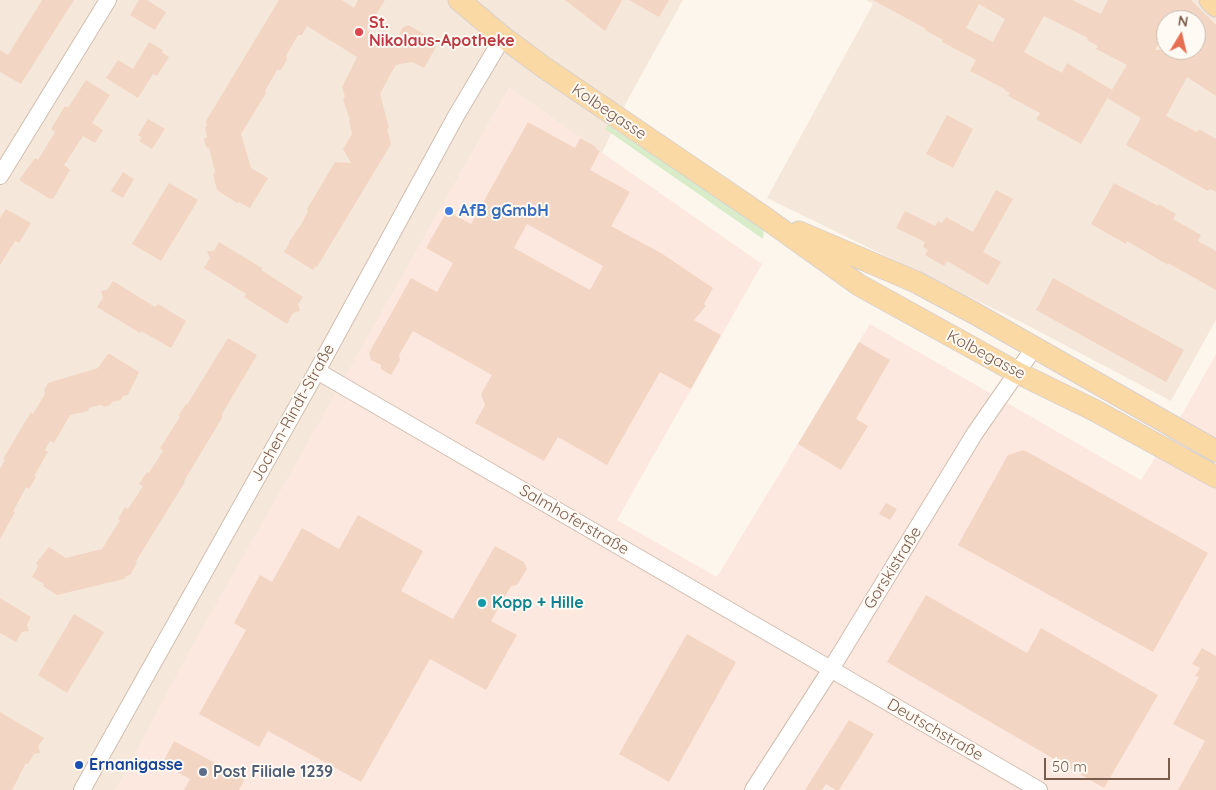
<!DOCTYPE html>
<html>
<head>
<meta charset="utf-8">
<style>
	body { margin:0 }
	#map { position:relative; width:1216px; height:790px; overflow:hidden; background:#fdf6ec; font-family:Quicksand,sans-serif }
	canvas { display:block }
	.north { position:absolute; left:1156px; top:10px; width:50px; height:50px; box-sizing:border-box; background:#fffaf3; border:1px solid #cabbb1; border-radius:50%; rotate:9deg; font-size:14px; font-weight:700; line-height:20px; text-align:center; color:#7a5c4d }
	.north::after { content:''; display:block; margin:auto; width:18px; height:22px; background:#e76f51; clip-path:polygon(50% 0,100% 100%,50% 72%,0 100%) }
	.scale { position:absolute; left:1044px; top:758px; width:126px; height:22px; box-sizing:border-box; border:2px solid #7a5c4d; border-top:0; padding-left:6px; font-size:15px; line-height:18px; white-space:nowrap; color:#7a5c4d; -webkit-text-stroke:4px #fffaf3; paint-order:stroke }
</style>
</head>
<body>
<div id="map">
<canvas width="1216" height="790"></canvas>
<div class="north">N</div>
<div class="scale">50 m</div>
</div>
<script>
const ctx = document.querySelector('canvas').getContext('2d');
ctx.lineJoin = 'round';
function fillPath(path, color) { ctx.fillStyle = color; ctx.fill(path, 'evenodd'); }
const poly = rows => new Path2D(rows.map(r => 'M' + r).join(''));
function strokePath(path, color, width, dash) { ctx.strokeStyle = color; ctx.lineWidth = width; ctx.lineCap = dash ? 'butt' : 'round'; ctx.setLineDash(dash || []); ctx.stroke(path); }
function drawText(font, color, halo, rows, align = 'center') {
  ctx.font = font + ' Quicksand,sans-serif'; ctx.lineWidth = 4; ctx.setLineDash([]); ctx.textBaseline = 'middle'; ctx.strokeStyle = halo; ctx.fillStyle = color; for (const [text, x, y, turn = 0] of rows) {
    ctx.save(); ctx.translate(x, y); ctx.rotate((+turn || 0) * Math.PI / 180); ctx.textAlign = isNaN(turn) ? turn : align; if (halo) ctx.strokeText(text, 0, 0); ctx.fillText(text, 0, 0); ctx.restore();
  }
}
fillPath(poly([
	[0,0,683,0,627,101,602,153,509,88,190,652,116,790,0,790],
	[866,0,1216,0,1216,320,1171,401,1025,324,767,198,873,4],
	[1166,20,1196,20,1196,50,1166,50]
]), '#f5e8da');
fillPath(poly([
	[509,88,762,264,617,520,717,577,870,324,1141,480,1184,411,1216,354,1216,790,116,790,189,652]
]), '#fde8e0');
fillPath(poly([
	[608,125,764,228,763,239,605,129]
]), '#d8ecc9');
fillPath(poly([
	[42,0,74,0,21,84,0,72,0,50,8,55],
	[139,0,147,0,166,12,155,30,130,15],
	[279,0,342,0,354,8,358,0,385,0,366,30,383,39,398,37,402,28,408,25,426,35,424,39,436,47,424,68,412,62,396,65,390,75,380,94,389,128,387,129,391,144,317,267,315,266,313,270,284,252,289,244,289,242,302,223,308,211,307,209,335,162,351,163,343,149,352,134,349,121,350,120,343,99,345,97,342,87,357,57,307,26,302,35,298,35,286,56,287,59,281,70,277,70,265,91,266,93,241,134,251,168,268,178,250,208,239,202,237,203,217,190,213,174,215,172,209,148,206,147,204,139,207,137,205,128,207,125,206,121],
	[565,0,622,0,605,31],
	[629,0,669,0,659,17],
	[873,0,1072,0,1101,14,1108,0,1191,0,1216,25,1216,96,1187,77,1166,116,1197,132,1199,129,1216,139,1216,192,1210,189,1208,191,1126,145,1141,118,1107,98,1127,65,1096,49,1098,46,1087,40,1088,38,1044,16,1024,52,1062,73,1067,63,1112,90,1081,144,1036,119,1040,113,1008,96,1010,93,1004,90,1005,89,970,71,976,60,942,42,943,40,925,30,926,29],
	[979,4,1005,19,993,42,966,28],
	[1166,20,1196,20,1196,50,1155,50,1166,31],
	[149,42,163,50,162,52,169,57,157,76,153,74,138,98,106,78,118,60,133,69],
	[86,80,110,95,92,123,103,130,95,143,83,136,64,165,70,170,53,199,51,198,50,199,19,180,35,158,38,160,55,132,51,129,54,124,65,106,68,108],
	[947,115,973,129,953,168,926,154],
	[148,119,165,129,152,149,139,141,142,138,138,135],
	[528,122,575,148,580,138,596,147,596,149,600,151,590,170,630,192,611,226,661,253,713,288,704,304,706,306,694,320,721,335,691,389,660,372,607,465,558,437,544,461,475,423,485,405,481,394,492,375,413,331,399,355,400,360,391,375,381,369,381,365,371,360,369,353,411,278,437,292,453,263,426,248,447,211,471,224],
	[527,224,603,266,590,290,514,248],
	[123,172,134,179,123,198,111,191],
	[169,183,198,200,161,261,132,244],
	[1114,183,1158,206,1159,204,1176,214,1173,219,1201,235,1198,241,1216,251,1216,290,1168,263,1168,265,1127,241,1126,244,1091,224],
	[996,190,1013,199,983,252,1001,262,988,285,947,261,944,266,925,255,928,250,923,247,925,242,896,228,905,211,935,226,938,221,942,223,946,217,973,232],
	[6,209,31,223,19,243,15,241,0,265,0,218],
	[219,242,262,268,261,270,303,297,298,304,300,311,293,313,287,324,244,297,246,294,204,268,210,258,207,251,214,251],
	[1053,278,1184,350,1166,382,1036,310],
	[113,281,155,307,158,304,186,321,171,348,141,331,140,333,97,307,103,298,101,291,107,290],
	[228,338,257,355,222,414,222,418,193,466,184,481,185,482,136,561,137,563,130,575,126,576,124,579,57,595,43,586,44,584,32,577,38,566,36,563,49,547,66,558,102,549,120,520,118,519,125,507,128,509,143,486,139,484,147,472,149,473,163,451,160,448,180,417,178,416,186,404,187,405],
	[859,342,890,360,856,419,868,426,841,470,798,444],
	[108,354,110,354,139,372,128,395,123,396,121,400,112,402,110,405,104,407,101,405,89,408,88,411,70,415,54,443,50,441,45,450,48,452,34,476,36,477,29,489,26,487,20,499,13,511,15,512,0,539,0,469,5,460,3,459,31,412,33,414,45,394,44,390,48,383,98,368],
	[1024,450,1208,553,1153,652,958,545,1008,455],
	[886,503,897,509,890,520,879,514],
	[358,515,423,551,401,591,453,619,495,546,524,562,527,569,517,585,511,586,491,621,517,635,486,690,430,659,361,782,268,731,259,747,199,714,246,630,234,623,260,575,272,582,302,528,339,549],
	[926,595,1027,653,1041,628,1158,695,1104,788,887,662],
	[0,598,31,617,27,625,29,631,22,632,16,642,0,633],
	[74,614,104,632,67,693,38,675],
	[687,634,736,662,669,782,619,754],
	[1202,648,1216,656,1216,790,1178,790,1205,741,1173,724,1199,677,1195,676,1200,668,1192,664],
	[0,712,44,738,38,746,40,753,34,754,28,764,26,763,12,790,0,790],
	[849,720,874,734,839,790,836,790,826,784,822,790,805,790],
	[174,741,245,779,239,790,184,790,190,779,162,764]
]), '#f3d5c3');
const minor = poly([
	[0,176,108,0],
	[317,371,1039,790],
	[82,790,317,371,456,116,503,37],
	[753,790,831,669,975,433,1034,348]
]);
const major = poly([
	[459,0,503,37,542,66,764,217,859,285,1018,373,1094,410,1216,477],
	[1210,0,1216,6],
	[799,232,916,282,974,313,1216,451]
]);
strokePath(minor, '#d1beb0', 18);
strokePath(major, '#dad1cd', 23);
strokePath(minor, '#fff', 16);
strokePath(major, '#fbd9a5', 21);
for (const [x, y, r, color] of [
	[359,32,5,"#e0444e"],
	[449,211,5,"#3f7fe0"],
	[482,603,5,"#0f9aa8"],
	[79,765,5,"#1a4fb4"],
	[203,772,5,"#5c6f8a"]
]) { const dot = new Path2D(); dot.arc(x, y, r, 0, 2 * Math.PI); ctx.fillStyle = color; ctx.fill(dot); strokePath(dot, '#fffaf3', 2); }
drawText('bold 16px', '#be3a42', '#fffaf3', [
	["St.",369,23],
	["Nikolaus-Apotheke",369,41]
], 'left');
drawText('16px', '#7a5c4d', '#fffaf3', [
	["Kolbegasse",609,112,34],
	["Kolbegasse",986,355,28],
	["Jochen-Rindt-Straße",293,413,-61],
	["Salmhoferstraße",574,520,30],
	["Gorskistraße",893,568,-58],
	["Deutschstraße",935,730,30]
]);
drawText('bold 16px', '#366cbe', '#fffaf3', [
	["AfB gGmbH",459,211]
], 'left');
drawText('bold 16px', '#0d838f', '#fffaf3', [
	["Kopp + Hille",492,603]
], 'left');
drawText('bold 16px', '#164399', '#fffaf3', [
	["Ernanigasse",89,765]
], 'left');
drawText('bold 16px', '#4e5e75', '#fffaf3', [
	["Post Filiale 1239",213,772]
], 'left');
</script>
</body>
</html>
